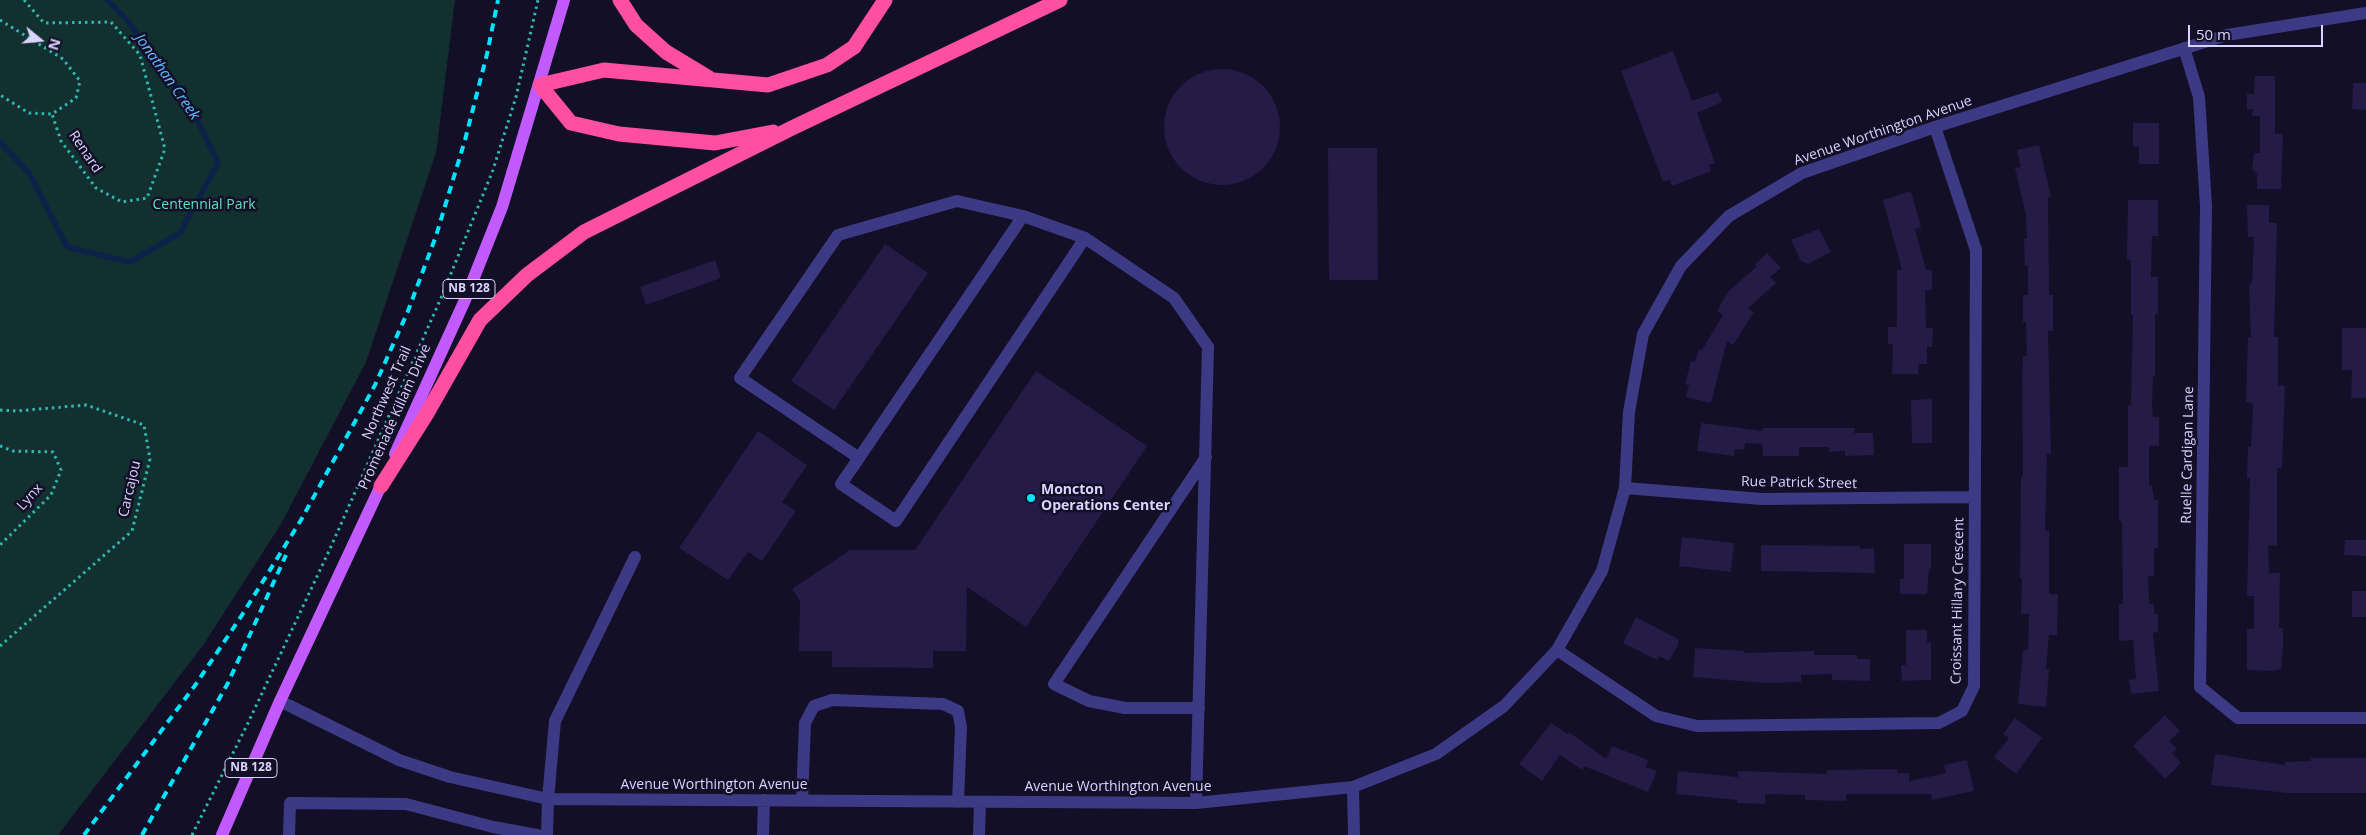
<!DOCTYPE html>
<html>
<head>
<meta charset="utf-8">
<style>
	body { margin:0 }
	#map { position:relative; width:2366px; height:835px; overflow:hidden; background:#130f26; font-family:"Open Sans",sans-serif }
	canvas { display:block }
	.north { position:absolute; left:15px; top:15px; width:50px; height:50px; -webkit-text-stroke:4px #130f26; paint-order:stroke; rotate:107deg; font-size:14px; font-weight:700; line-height:20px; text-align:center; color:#d9d4ff }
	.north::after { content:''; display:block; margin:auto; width:18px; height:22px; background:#d9d4ff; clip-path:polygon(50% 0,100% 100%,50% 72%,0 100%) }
	.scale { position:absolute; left:2188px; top:25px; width:135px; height:22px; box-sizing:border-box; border:2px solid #d9d4ff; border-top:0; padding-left:6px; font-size:15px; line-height:18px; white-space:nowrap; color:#d9d4ff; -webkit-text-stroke:4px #130f26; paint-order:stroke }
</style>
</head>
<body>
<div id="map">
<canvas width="2366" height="835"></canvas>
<div class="north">N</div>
<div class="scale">50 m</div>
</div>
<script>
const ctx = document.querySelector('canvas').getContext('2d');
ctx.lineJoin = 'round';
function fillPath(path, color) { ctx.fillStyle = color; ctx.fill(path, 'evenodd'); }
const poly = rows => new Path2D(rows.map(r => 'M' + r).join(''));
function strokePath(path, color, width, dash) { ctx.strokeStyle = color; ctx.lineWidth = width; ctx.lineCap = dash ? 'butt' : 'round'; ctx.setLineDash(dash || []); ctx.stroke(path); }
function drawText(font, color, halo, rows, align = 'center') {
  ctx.font = font + ' "Open Sans",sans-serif'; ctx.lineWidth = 5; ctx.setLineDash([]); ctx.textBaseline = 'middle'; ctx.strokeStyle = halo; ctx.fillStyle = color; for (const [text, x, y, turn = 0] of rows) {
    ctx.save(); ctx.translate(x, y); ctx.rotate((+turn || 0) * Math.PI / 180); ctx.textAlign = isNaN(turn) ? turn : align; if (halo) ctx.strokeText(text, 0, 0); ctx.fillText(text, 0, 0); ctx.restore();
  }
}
fillPath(poly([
	[0,0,455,0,436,153,366,362,281,524,204,644,58,835,0,835]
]), '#12302f');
strokePath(poly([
	[0,142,29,173,67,247,130,262,180,233,218,163,192,109,127,20,107,0]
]), '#0c2248', 5.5);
fillPath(poly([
	[1673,51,1692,101,1718,92,1722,102,1697,113,1715,163,1709,165,1711,171,1672,186,1670,180,1663,182,1621,71],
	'1164 127a58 58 0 1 1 116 0a58 58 0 1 1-116 0Z',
	[2255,76,2275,76,2275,134,2283,134,2281,189,2257,189,2257,174,2252,169,2254,153,2260,153,2260,116,2252,116,2253,109,2247,109,2247,94,2254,94],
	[2353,83,2366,83,2366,110,2352,109],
	[2133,123,2159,123,2159,164,2139,164,2139,147,2133,147],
	[2039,145,2051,197,2048,198,2049,295,2053,295,2053,331,2048,331,2051,454,2047,454,2045,531,2049,531,2049,594,2058,594,2057,635,2049,635,2046,669,2049,669,2046,707,2018,704,2023,650,2028,650,2029,614,2021,614,2022,578,2020,578,2021,476,2023,477,2022,376,2023,356,2027,356,2026,322,2023,322,2023,295,2028,295,2028,265,2025,266,2024,239,2027,239,2026,215,2015,168,2021,167,2017,150],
	[1328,148,1377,148,1378,280,1329,280],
	[1911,191,1921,227,1915,229,1926,270,1932,270,1932,290,1925,290,1926,328,1933,328,1932,347,1927,347,1927,364,1919,364,1918,374,1892,374,1893,344,1888,344,1888,327,1897,327,1897,270,1902,270,1883,200],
	[2128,200,2158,200,2158,236,2152,236,2151,277,2158,277,2158,314,2155,314,2155,376,2153,376,2152,405,2153,417,2159,417,2159,446,2149,446,2149,486,2152,486,2154,500,2158,500,2158,548,2154,548,2154,576,2148,576,2149,604,2154,604,2154,614,2158,614,2158,632,2153,633,2159,691,2131,694,2129,680,2136,679,2133,640,2119,641,2119,604,2123,604,2122,521,2119,521,2119,467,2128,467,2128,405,2131,405,2133,315,2131,315,2131,260,2127,259],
	[2247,205,2269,205,2269,223,2277,223,2274,337,2278,337,2278,385,2285,386,2282,468,2277,468,2277,546,2268,545,2269,573,2280,573,2279,628,2283,628,2283,647,2281,669,2272,671,2247,670,2247,629,2254,629,2254,596,2247,596,2250,478,2247,478,2248,447,2251,447,2253,403,2246,402,2248,337,2251,337,2249,285,2252,282,2254,237,2248,237],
	[1819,229,1831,252,1808,264,1801,261,1791,240],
	[885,244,928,273,834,410,791,381],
	[1767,253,1781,268,1770,277,1776,283,1748,308,1754,312,1733,345,1727,341,1711,403,1686,397,1689,385,1685,384,1691,361,1695,362,1699,349,1702,350,1723,315,1717,311,1728,292,1757,266,1755,264],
	[715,260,721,278,646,305,640,287],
	[2342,328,2366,328,2366,398,2351,398,2352,370,2342,370],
	[1036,371,1147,446,1026,627,967,587,966,651,933,651,933,668,832,667,832,651,799,651,800,601,792,589,850,550,915,550],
	[1932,399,1932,443,1912,443,1911,400],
	[1701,423,1763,431,1763,428,1855,428,1854,433,1873,433,1874,455,1845,456,1845,451,1829,452,1829,447,1799,447,1799,456,1763,456,1762,444,1745,443,1744,450,1735,449,1734,456,1697,451],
	[758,431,807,465,782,502,796,511,762,561,748,552,728,580,679,548],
	[1682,537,1734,543,1731,572,1679,566],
	[2345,540,2366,540,2366,556,2344,555],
	[1904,544,1931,544,1931,569,1929,569,1927,594,1900,594,1900,579,1904,579],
	[1761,545,1860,546,1860,549,1874,548,1875,573,1761,571],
	[2352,591,2366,591,2366,617,2352,617],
	[1636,617,1678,639,1678,645,1669,661,1659,656,1657,660,1623,643],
	[1906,630,1927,630,1927,642,1931,642,1931,680,1902,681,1901,665,1906,665],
	[1695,648,1745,651,1744,653,1814,651,1814,655,1857,655,1857,659,1870,659,1870,681,1832,680,1832,674,1801,675,1801,682,1764,683,1693,677],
	[2165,715,2180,731,2169,741,2177,749,2172,753,2181,763,2165,779,2133,746],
	[2015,718,2042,738,2016,774,1994,757,2009,738,2003,734],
	[1551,723,1568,734,1569,732,1606,759,1612,746,1648,760,1646,767,1657,771,1648,792,1584,766,1582,770,1560,755,1542,781,1519,764],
	[2215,754,2285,765,2285,762,2311,761,2311,758,2366,758,2366,793,2288,793,2211,785],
	[1967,760,1974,791,1932,800,1931,794,1846,794,1846,801,1805,800,1805,795,1765,794,1765,804,1737,803,1737,800,1676,794,1678,771,1738,777,1738,771,1827,774,1827,770,1897,769,1897,773,1909,773,1909,781,1946,773,1944,765]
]), '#241b47');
strokePath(poly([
	[24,0,44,23,111,22,140,55,165,149,147,198,122,202,96,188,61,141,52,114],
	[0,20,63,59,80,81,76,98,52,114,29,113,0,95],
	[0,410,16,411,86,405,144,425,150,459,132,531,0,646],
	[0,446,13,451,53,452,61,470,51,495,0,545],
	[192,835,248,723,329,551,441,298,493,170,516,97,538,0]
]), '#2fb8b0', 3, [2.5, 4]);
strokePath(poly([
	[2184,48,2199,97,2206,206,2200,687,2238,718,2366,718],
	[1023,216,859,458,740,378,838,235,957,201,1023,216,1085,238,1174,298,1208,347,1196,803],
	[859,458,841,484,896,521,1085,238],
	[1625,488,1762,499,1974,497],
	[1557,650,1656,716,1697,726,1939,723,1962,711,1974,686,1976,250,1935,127],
	[280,701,399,760,450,777,548,799,1196,803,1353,787,1436,754,1504,706,1557,650,1602,571,1625,488,1629,412,1643,334,1681,266,1729,216,1802,173,1935,127,2227,35,2366,13],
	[1199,708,1125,708,1089,701,1054,684,1206,457],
	[1353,787,1354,835],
	[802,801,805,723,814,706,832,700,943,704,958,711,961,727,958,802],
	[289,835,290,803,406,804,493,827,537,835],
	[547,835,548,799,555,721,635,557],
	[763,835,764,800],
	[979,835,980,802]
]), '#3d3a85', 12);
strokePath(poly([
	[395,454,465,300,502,207,564,0],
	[222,835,280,701,384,479]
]), '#c25bff', 12);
strokePath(poly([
	[620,0,636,25,666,52,709,78],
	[773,132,715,143,619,134,571,123,540,85,604,70,768,85,827,65,854,47,885,0],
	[381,486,426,415,480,320,527,275,584,232,792,128,1060,0]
]), '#ff4fa3', 15);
strokePath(poly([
	[84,835,196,684,242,615,301,520,375,385,408,311,436,236,465,140,487,54,498,0],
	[142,835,228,683,286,555]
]), '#00e5ff', 4, [8, 6]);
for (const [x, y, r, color] of [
	[1031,498,5,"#00e5ff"]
]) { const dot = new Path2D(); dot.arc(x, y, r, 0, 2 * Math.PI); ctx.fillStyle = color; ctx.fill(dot); strokePath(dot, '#130f26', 2); }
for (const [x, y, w] of [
	[469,289,52],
	[251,768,52]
]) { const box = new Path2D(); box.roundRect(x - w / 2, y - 9.5, w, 19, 4); ctx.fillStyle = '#130f26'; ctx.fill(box); strokePath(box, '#d9d4ff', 1); }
drawText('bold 12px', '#d9d4ff', null, [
	["NB 128",469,289],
	["NB 128",251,768]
]);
drawText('14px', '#d9d4ff', '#130f26', [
	["Avenue Worthington Avenue",1883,131,-19],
	["Renard",85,152,56],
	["Northwest Trail",387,393,-66],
	["Promenade Killam Drive",395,417,-66],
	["Ruelle Cardigan Lane",2188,455,-89],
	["Rue Patrick Street",1799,483,1],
	["Carcajou",130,489,-77],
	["Lynx",30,497,-48],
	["Croissant Hillary Crescent",1958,601,-89],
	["Avenue Worthington Avenue",714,785],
	["Avenue Worthington Avenue",1118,787]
]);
drawText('14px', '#5fe0c0', '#130f26', [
	["Centennial Park",204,205]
]);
drawText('bold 14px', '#d9d4ff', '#130f26', [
	["Moncton",1041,490],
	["Operations Center",1041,506]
], 'left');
drawText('italic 15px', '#62b6ff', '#130f26', [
	["Jonathan Creek",167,77,55]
]);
</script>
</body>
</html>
